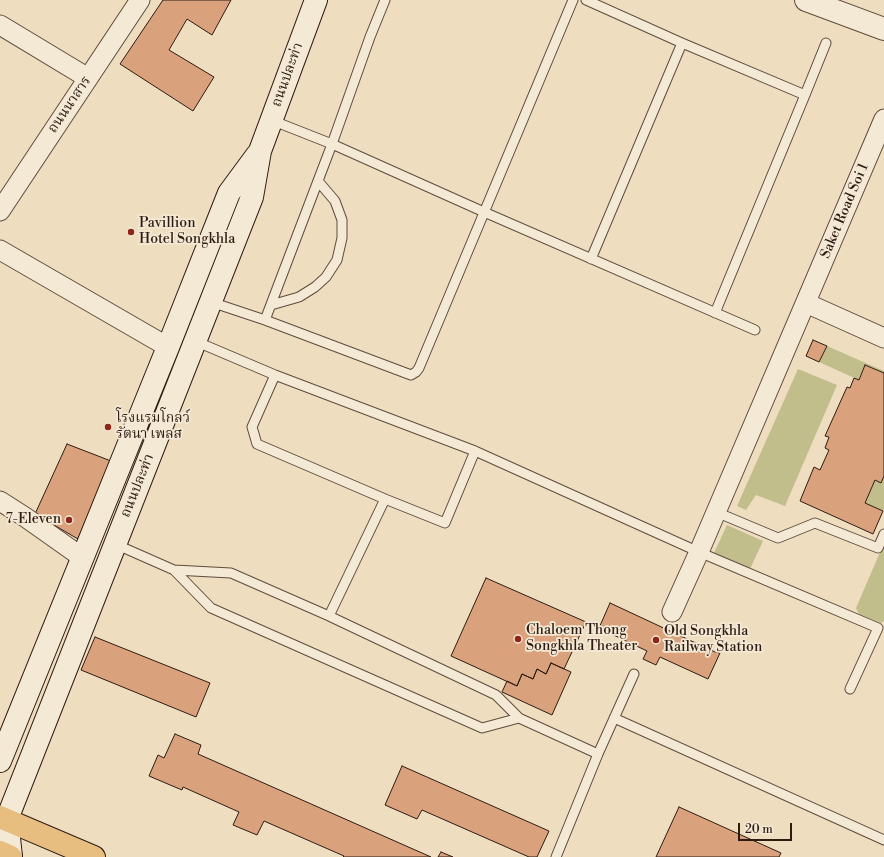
<!DOCTYPE html>
<html>
<head>
<meta charset="utf-8">
<style>
	body { margin:0 }
	#map { position:relative; width:884px; height:857px; overflow:hidden; background:#eeddbf; font-family:"Libre Bodoni",serif }
	canvas { display:block }
	.scale { position:absolute; left:738px; top:823px; width:54px; height:18px; box-sizing:border-box; border:2px solid #2e1c13; border-top:0; padding-left:5px; font-size:12px; line-height:14px; white-space:nowrap; color:#2e1c13; -webkit-text-stroke:3px #f4e9d5; paint-order:stroke }
</style>
</head>
<body>
<div id="map">
<canvas width="884" height="857"></canvas>
<div class="scale">20 m</div>
</div>
<script>
const ctx = document.querySelector('canvas').getContext('2d');
ctx.lineJoin = 'round';
function fillPath(path, color) { ctx.fillStyle = color; ctx.fill(path, 'evenodd'); }
const poly = rows => new Path2D(rows.map(r => 'M' + r).join(''));
function strokePath(path, color, width, dash) { ctx.strokeStyle = color; ctx.lineWidth = width; ctx.lineCap = dash ? 'butt' : 'round'; ctx.setLineDash(dash || []); ctx.stroke(path); }
function drawText(font, color, halo, rows, align = 'center') {
  ctx.font = font + ' "Libre Bodoni","Noto Serif Thai",serif'; ctx.lineWidth = 3.5; ctx.setLineDash([]); ctx.textBaseline = 'middle'; ctx.strokeStyle = halo; ctx.fillStyle = color; for (const [text, x, y, turn = 0] of rows) {
    ctx.save(); ctx.translate(x, y); ctx.rotate((+turn || 0) * Math.PI / 180); ctx.textAlign = isNaN(turn) ? turn : align; if (halo) ctx.strokeText(text, 0, 0); ctx.fillText(text, 0, 0); ctx.restore();
  }
}
fillPath(poly([
	[827,346,884,371,884,373,865,365,859,380,819,362],
	[798,369,837,385,785,506,756,495,746,510,737,506],
	[884,476,884,509,883,511,865,503,875,480,881,483],
	[727,525,763,541,750,569,714,553],
	[884,543,884,621,881,623,859,614,856,608]
]), '#c1be8c');
const building = poly([
	[163,0,231,0,212,35,187,19,169,50,214,77,193,111,120,64,163,0],
	[813,340,827,346,819,362,806,356,813,340],
	[865,365,884,373,884,476,881,483,875,480,865,503,883,511,873,534,800,501,814,467,820,470,829,450,825,448,829,437,825,436,847,387,850,388,854,378,859,380,865,365],
	[67,444,111,461,78,539,35,514,67,444],
	[486,578,586,622,564,669,551,663,546,674,537,669,533,679,522,674,517,686,451,656,486,578],
	[610,603,715,652,720,653,708,679,660,657,656,665,643,659,647,651,599,628,610,603],
	[95,637,210,683,196,717,81,670,95,637],
	[551,663,571,672,552,715,502,692,507,681,517,686,522,674,533,679,537,669,546,674,551,663],
	[175,734,201,745,198,754,431,857,343,857,344,856,264,821,257,835,233,825,239,812,183,787,182,790,149,776,158,755,164,758,175,734],
	[402,766,549,831,537,857,529,857,422,810,417,819,385,805,402,766],
	[679,807,781,853,779,857,656,857,679,807],
	[441,852,453,857,438,857,441,852]
]);
fillPath(building, '#d9a17c');
strokePath(building, '#2e1c13', 1);
const service = poly([
	[586,0,682,43,805,95,715,313],
	[805,95,826,43],
	[271,120,332,144,484,212,755,330],
	[591,259,682,43],
	[211,302,265,320,411,375,416,372,419,368,573,0],
	[271,305,299,297,315,287,326,277,337,260,342,238,342,220,335,201,318,181],
	[265,320,332,144,370,37,385,0],
	[195,341,275,375,475,451,699,552,878,628,850,689],
	[275,375,252,427,257,444,385,499,329,616],
	[385,499,445,523,475,451],
	[716,512,778,538,815,523,878,548,884,534],
	[115,544,174,570,211,608,482,728,519,718,598,754],
	[174,570,231,573,329,616,496,695,519,718],
	[614,718,884,840],
	[556,857,598,754,634,674]
]);
const minor = poly([
	[0,25,88,78],
	[0,211,140,0],
	[0,250,168,347],
	[806,303,884,338],
	[0,501,25,517,83,558],
	[672,612,699,552,884,119]
]);
const tertiary = poly([
	[806,0,884,29]
]);
const secondary = poly([
	[0,761,168,347,229,193,257,155],
	[11,857,7,819,252,197,260,151,316,0]
]);
const primary = poly([
	[0,817,94,857],
	[0,852,11,857]
]);
strokePath(service, '#5e4c3e', 11);
strokePath(minor, '#5e4c3e', 21);
strokePath(tertiary, '#5e4c3e', 24);
strokePath(secondary, '#2e1c13', 24);
strokePath(primary, '#2e1c13', 24);
strokePath(service, '#f4e9d5', 9);
strokePath(minor, '#f4e9d5', 19);
strokePath(tertiary, '#f4e9d5', 22);
strokePath(secondary, '#f4e9d5', 22);
strokePath(primary, '#e7be80', 22);
for (const [x, y, r, color] of [
	[131,232,4,"#8f2418"],
	[108,427,4,"#8f2418"],
	[69,520,4,"#8f2418"],
	[518,639,4,"#8f2418"],
	[656,640,4,"#8f2418"]
]) { const dot = new Path2D(); dot.arc(x, y, r, 0, 2 * Math.PI); ctx.fillStyle = color; ctx.fill(dot); strokePath(dot, '#f4e9d5', 1.5); }
drawText('14px', '#2e1c13', '#f4e9d5', [
	["ถนนปละท่า",288,75,-70],
	["ถนนนาสาร",70,105,-56],
	["Saket Road Soi 1",845,211,-67],
	["ถนนปละท่า",138,486,-68]
]);
drawText('14px', '#2e1c13', '#f4e9d5', [
	["Pavillion",139,224],
	["Hotel Songkhla",139,240],
	["โรงแรมโกลว์",116,419],
	["รัตนา เพลส",116,435],
	["7-Eleven",61,520,"right"],
	["Chaloem Thong",526,631],
	["Songkhla Theater",526,647],
	["Old Songkhla",664,632],
	["Railway Station",664,648]
], 'left');
</script>
</body>
</html>
